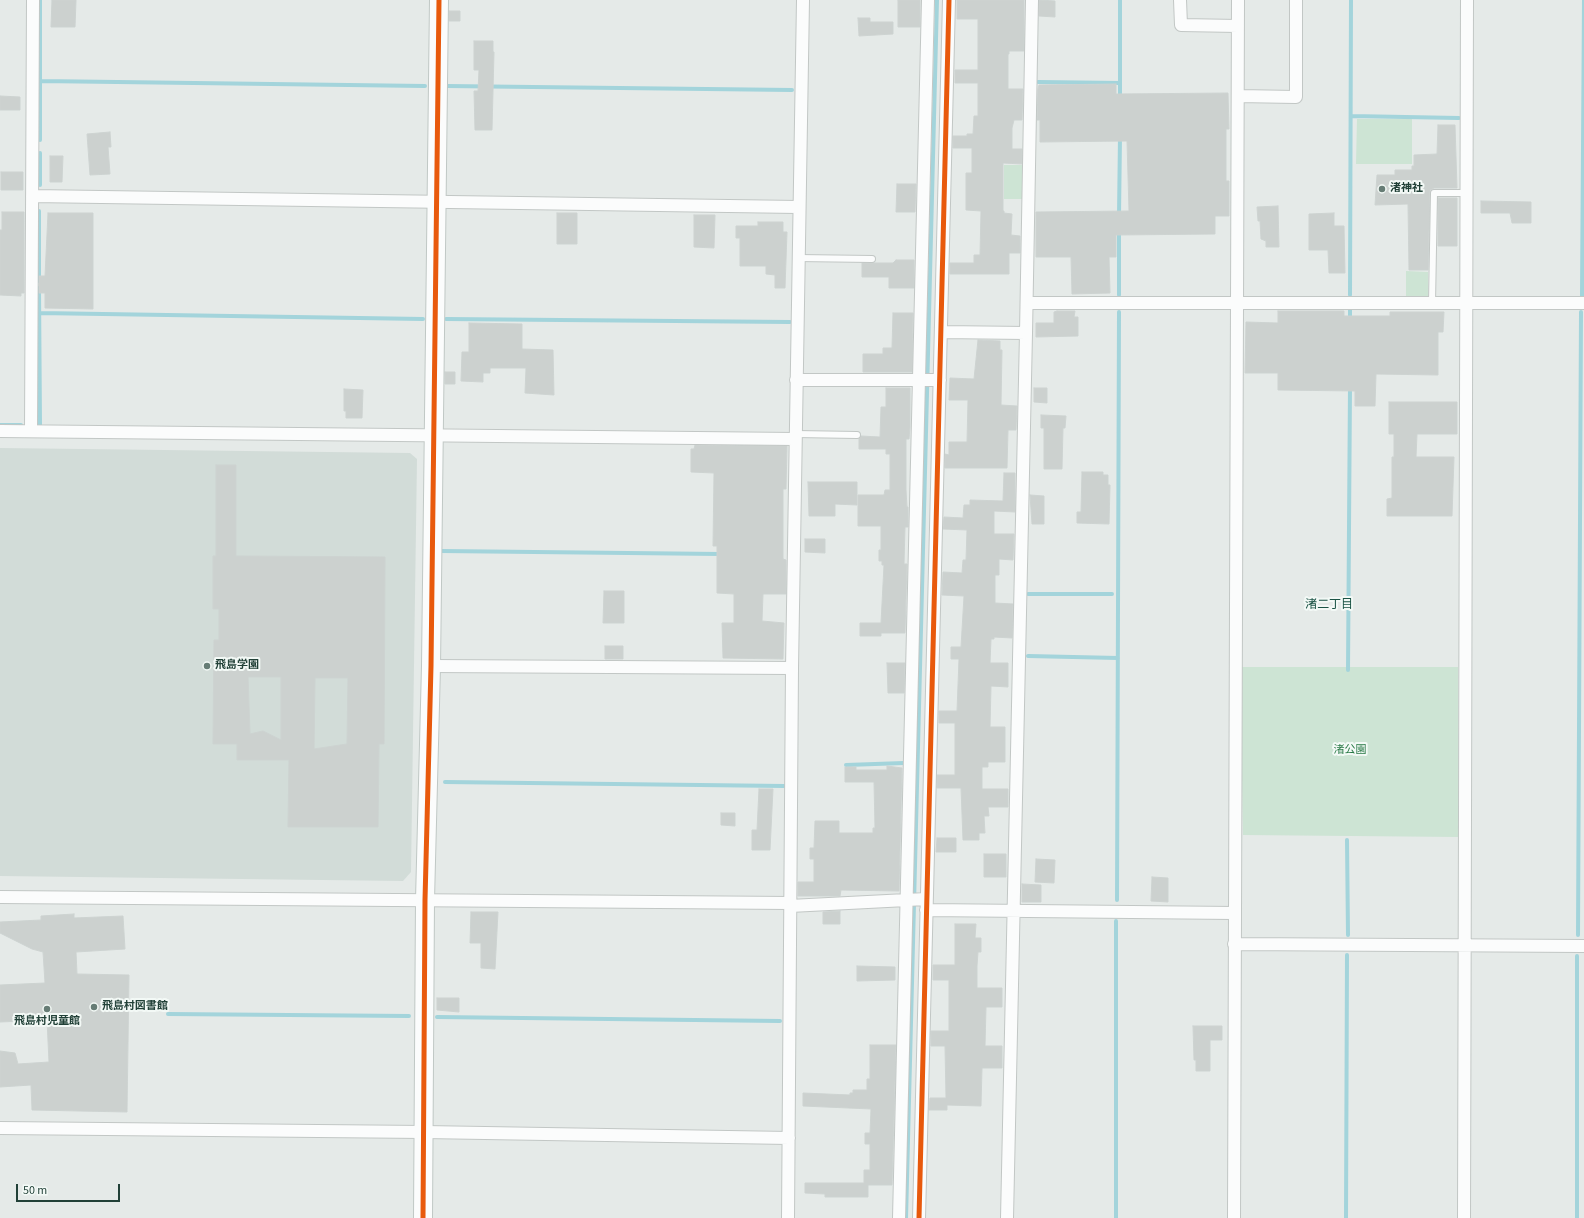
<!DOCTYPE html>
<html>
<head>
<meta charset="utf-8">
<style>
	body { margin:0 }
	#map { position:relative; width:1584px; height:1218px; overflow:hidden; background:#e5eae8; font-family:"Source Sans 3",sans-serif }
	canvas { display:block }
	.scale { position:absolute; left:16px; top:1184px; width:104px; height:18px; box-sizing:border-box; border:2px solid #214037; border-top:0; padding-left:5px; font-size:12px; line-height:14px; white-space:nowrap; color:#214037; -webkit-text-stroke:3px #f3f9f6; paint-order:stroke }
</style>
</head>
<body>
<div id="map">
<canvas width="1584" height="1218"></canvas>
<div class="scale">50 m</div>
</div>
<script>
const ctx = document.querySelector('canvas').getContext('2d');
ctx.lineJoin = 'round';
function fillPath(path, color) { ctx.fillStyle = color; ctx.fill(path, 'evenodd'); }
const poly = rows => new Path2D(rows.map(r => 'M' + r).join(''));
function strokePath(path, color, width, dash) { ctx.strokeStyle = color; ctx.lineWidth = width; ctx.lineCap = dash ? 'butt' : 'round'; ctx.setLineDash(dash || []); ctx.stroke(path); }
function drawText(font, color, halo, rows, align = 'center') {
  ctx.font = font + ' "Source Sans 3","Noto Sans JP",sans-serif'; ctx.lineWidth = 4; ctx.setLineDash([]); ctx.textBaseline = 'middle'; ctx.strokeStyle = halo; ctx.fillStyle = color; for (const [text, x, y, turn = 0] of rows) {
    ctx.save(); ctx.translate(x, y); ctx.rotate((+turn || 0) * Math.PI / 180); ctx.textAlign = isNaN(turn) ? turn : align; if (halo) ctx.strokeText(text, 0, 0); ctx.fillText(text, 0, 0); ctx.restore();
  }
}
fillPath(poly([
	[0,448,410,453,417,459,411,872,403,881,0,876]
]), '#d2dcd8');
fillPath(poly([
	[1357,119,1412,119,1412,164,1356,164],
	[1004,165,1022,165,1022,199,1004,199],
	[1406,271,1428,272,1428,298,1406,298],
	[1240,667,1458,667,1458,837,1243,835]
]), '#cde4d4');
strokePath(poly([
	[40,0,40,140],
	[40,81,425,86],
	[1038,82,1120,83],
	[447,86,792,90],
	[1120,98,1120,0],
	[1351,116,1459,118],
	[40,153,40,185],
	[39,211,39,281],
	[1119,216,1120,136],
	[39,288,40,425],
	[1119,295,1119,230],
	[1350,295,1351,0],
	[1582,297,1584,0],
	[39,313,423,319],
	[446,319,790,322],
	[1350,322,1350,310],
	[0,425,21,425],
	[441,551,721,554],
	[1028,594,1112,594],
	[1028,656,1118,658],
	[1348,670,1350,386],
	[846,765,904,763],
	[445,782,784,786],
	[1347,840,1348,935],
	[1117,900,1119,312],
	[1578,935,1581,312],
	[168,1014,409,1016],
	[437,1017,780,1021],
	[906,1218,937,0],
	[1116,1218,1116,921],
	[1346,1218,1347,955],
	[1577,1218,1577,956]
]), '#a3d4db', 4);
const building = poly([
	[52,0,76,0,75,27,51,27,52,0],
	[898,0,920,0,920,27,898,27,898,0],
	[957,0,1024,0,1024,51,1009,51,1009,54,1008,54,1008,89,1023,89,1022,120,1014,120,1012,128,1012,149,1022,149,1022,164,1003,163,1003,211,1004,211,1004,213,1012,214,1011,235,1020,236,1020,253,1009,253,1009,274,950,274,950,263,974,263,974,255,980,255,981,211,966,210,966,173,972,173,972,148,953,148,953,136,967,136,967,134,973,134,974,116,978,116,978,83,955,83,955,70,978,70,978,19,957,19,957,0],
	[1039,0,1055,1,1055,17,1039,16,1039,0],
	[449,11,460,11,460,21,449,21,449,11],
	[858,18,870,18,870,22,893,22,893,34,859,36,858,18],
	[474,41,493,41,493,52,494,52,492,130,475,130,474,91,478,91,479,70,474,70,474,41],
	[1116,84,1116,94,1228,93,1229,129,1226,129,1226,181,1229,181,1229,216,1215,216,1215,234,1116,235,1116,257,1109,257,1110,293,1072,294,1071,257,1036,257,1036,212,1129,211,1127,141,1040,142,1040,120,1037,120,1038,89,1039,85,1116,84],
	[0,96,20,97,20,110,0,110,0,96],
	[1438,125,1455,125,1457,188,1434,188,1430,190,1428,270,1409,270,1408,204,1375,205,1377,175,1395,175,1395,170,1412,170,1412,166,1414,166,1414,155,1437,154,1438,125],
	[110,132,111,147,108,147,110,174,90,175,87,134,110,132],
	[50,156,63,156,62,182,50,182,50,156],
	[1,172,23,172,23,190,1,190,1,172],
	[897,184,916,184,915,212,896,212,897,184],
	[1438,198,1457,198,1457,246,1438,246,1438,198],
	[1481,201,1531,202,1531,223,1512,223,1510,213,1481,213,1481,201],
	[1278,206,1279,247,1266,247,1266,241,1261,239,1260,221,1258,221,1257,207,1278,206],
	[2,212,24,212,24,293,21,293,21,296,0,295,0,230,2,230,2,212],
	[48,213,93,213,93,309,45,308,45,293,39,293,39,276,45,276,48,213],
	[557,213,577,213,577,244,557,244,557,213],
	[1334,213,1334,226,1344,226,1345,273,1329,273,1328,250,1309,250,1309,214,1334,213],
	[694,215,715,215,714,248,694,247,694,215],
	[758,222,783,222,783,232,787,232,785,288,775,288,775,275,766,274,766,266,740,266,740,238,736,238,736,226,758,226,758,222],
	[896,260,914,260,914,288,889,288,889,277,862,277,862,263,893,263,896,260],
	[1057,311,1075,311,1074,317,1078,317,1078,336,1036,337,1036,323,1054,323,1054,312,1057,311],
	[1278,311,1344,311,1344,316,1390,316,1390,312,1444,312,1443,332,1438,332,1438,375,1376,374,1375,406,1355,406,1355,391,1278,390,1278,373,1245,373,1246,322,1278,323,1278,311],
	[893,313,913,313,912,372,863,372,863,354,883,354,883,348,892,348,893,313],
	[469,323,522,324,522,349,553,350,554,395,525,393,526,368,490,368,490,373,483,373,483,382,461,381,462,352,469,352,469,323],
	[978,340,1000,341,1000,350,1002,350,1001,405,1017,406,1016,430,1008,430,1007,468,945,468,945,454,949,455,949,442,967,442,968,400,949,400,950,378,974,379,978,340],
	[445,372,455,372,455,384,445,384,445,372],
	[886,388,910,388,910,427,909,439,906,439,906,490,907,507,908,507,908,527,905,527,904,564,907,564,905,633,881,633,881,636,860,636,860,623,881,623,884,565,882,565,882,561,879,561,879,550,881,550,881,526,858,526,858,495,884,495,885,490,890,490,890,454,886,454,886,449,859,449,859,439,861,436,880,437,881,407,886,407,886,388],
	[1034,388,1047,388,1047,403,1034,402,1034,388],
	[344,389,363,390,362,418,346,418,346,411,344,411,344,389],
	[1389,402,1457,402,1457,434,1417,434,1416,457,1454,457,1452,516,1387,516,1387,499,1392,498,1392,457,1394,457,1394,434,1389,434,1389,402],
	[1041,415,1066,416,1065,428,1063,428,1062,469,1044,469,1044,428,1041,428,1041,415],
	[695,445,787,446,786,489,783,489,783,559,786,560,786,594,763,594,762,621,784,623,783,659,723,658,722,623,734,623,734,594,717,593,717,546,713,546,714,473,691,472,691,449,694,449,695,445],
	[216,465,236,465,236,556,385,557,384,744,379,744,378,827,288,827,289,760,237,760,237,744,213,744,214,640,219,640,219,609,213,609,213,556,216,556,216,465],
	[248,677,281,677,281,740,263,731,250,734,248,677],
	[315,678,348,678,347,744,314,749,315,678],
	[1082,472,1103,472,1103,475,1108,475,1108,485,1110,485,1109,524,1077,523,1077,512,1081,512,1082,472],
	[1004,473,1015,473,1015,512,994,511,994,534,1014,534,1013,560,999,559,999,575,995,575,995,603,1013,604,1012,638,994,637,994,639,991,639,990,663,1008,663,1008,687,991,686,990,727,1005,727,1005,762,988,762,988,767,982,767,982,789,1008,789,1008,807,988,807,989,816,984,816,985,833,979,833,979,840,963,840,961,788,937,788,937,775,955,775,955,723,939,723,939,711,957,711,959,659,951,659,951,647,961,647,964,596,942,595,943,572,962,573,963,560,966,560,967,530,943,529,944,517,963,518,964,505,970,505,970,500,1003,501,1004,473],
	[808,482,857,482,857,505,835,504,835,516,809,516,808,482],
	[1030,495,1044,496,1044,524,1032,524,1030,495],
	[805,539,825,539,825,553,805,552,805,539],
	[604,591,624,591,624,623,603,623,604,591],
	[605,646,623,646,623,659,605,659,605,646],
	[887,663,905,663,904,693,888,693,887,663],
	[887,766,902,768,899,891,841,890,840,896,798,896,798,882,814,882,814,859,810,859,810,848,814,848,815,821,839,821,839,833,873,833,873,828,875,828,874,782,845,782,845,767,856,767,856,770,887,770,887,766],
	[759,789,773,789,770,850,752,850,752,830,757,830,759,789],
	[721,813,735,813,735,826,721,825,721,813],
	[937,838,956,838,956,852,936,852,937,838],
	[984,854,1006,854,1006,877,984,877,984,854],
	[1036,859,1055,860,1054,883,1035,882,1036,859],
	[1152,877,1168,878,1168,902,1151,901,1152,877],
	[1022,884,1041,885,1041,902,1022,902,1022,884],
	[840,911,840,924,823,924,823,912,840,911],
	[471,912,498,912,495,969,481,968,481,943,470,943,471,912],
	[74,914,74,918,123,916,125,949,76,952,77,974,129,975,127,1112,32,1110,31,1085,0,1087,0,1051,15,1053,18,1064,49,1062,47,1020,0,1022,0,985,45,983,43,952,32,949,0,933,0,922,41,920,41,916,74,914],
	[955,924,976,924,975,938,981,938,981,952,978,952,977,966,977,988,1002,988,1002,1007,986,1007,985,1046,1002,1046,1002,1068,982,1068,981,1106,947,1105,947,1110,929,1110,930,1098,946,1098,945,1046,931,1046,931,1031,949,1031,949,980,933,980,933,965,955,965,955,924],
	[857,966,895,967,895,980,857,981,857,966],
	[437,998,459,998,459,1012,437,1010,437,998],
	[1193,1026,1222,1026,1222,1040,1210,1040,1210,1071,1196,1071,1196,1060,1194,1060,1193,1026],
	[870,1045,896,1045,892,1185,868,1185,868,1197,825,1197,825,1194,805,1193,805,1183,864,1183,864,1170,870,1170,870,1144,865,1144,865,1133,870,1133,871,1109,803,1106,803,1093,850,1095,850,1093,853,1093,853,1090,867,1090,867,1079,870,1079,870,1045]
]);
fillPath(building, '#ccd1cf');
strokePath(building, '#cdd3d1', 1);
const lane = poly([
	[798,258,872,259],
	[1432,303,1434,193,1467,193],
	[796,434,857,435]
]);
const street = poly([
	[1180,0,1181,25,1238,26],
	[1238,96,1296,97,1296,0],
	[32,196,798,207],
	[1027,303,1584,303],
	[941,332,1026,333],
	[796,380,940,380],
	[0,431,795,439],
	[31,431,33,0],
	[431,666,792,668],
	[0,897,790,903],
	[790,906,926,899],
	[926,910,1234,913],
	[1234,944,1584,946],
	[0,1128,424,1132,789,1138],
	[788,1218,792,668,803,0],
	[899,1218,928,0],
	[919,1218,949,0],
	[1007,1218,1026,333,1032,0],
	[1234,1218,1238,0],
	[1464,1218,1467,0]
]);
const secondary = poly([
	[423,1218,425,900,431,666,439,0]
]);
strokePath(lane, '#c2c7c5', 8);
strokePath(street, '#c2c7c5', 14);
strokePath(secondary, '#c0c8c5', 20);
strokePath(lane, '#fbfcfc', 6);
strokePath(street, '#fbfcfc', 12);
strokePath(secondary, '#fbfcfc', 18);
strokePath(poly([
	[423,1218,425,900,431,666,439,0],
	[919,1218,949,0]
]), '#e8590c', 5);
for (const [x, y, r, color] of [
	[1382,189,4,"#667c75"],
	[207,666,4,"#667c75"],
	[94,1007,4,"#667c75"],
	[47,1009,4,"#667c75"]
]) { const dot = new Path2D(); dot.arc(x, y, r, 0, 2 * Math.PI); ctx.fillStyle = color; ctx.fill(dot); strokePath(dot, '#f3f9f6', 1.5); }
drawText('bold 11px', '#214037', '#f3f9f6', [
	["渚神社",1390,189],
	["飛島学園",215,666],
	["飛島村図書館",102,1007],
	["飛島村児童館",47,1022,"center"]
], 'left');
drawText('11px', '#297946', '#f3f9f6', [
	["渚公園",1350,751]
]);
drawText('12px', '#1b5345', '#f3f9f6', [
	["渚二丁目",1329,605]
]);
</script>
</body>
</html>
